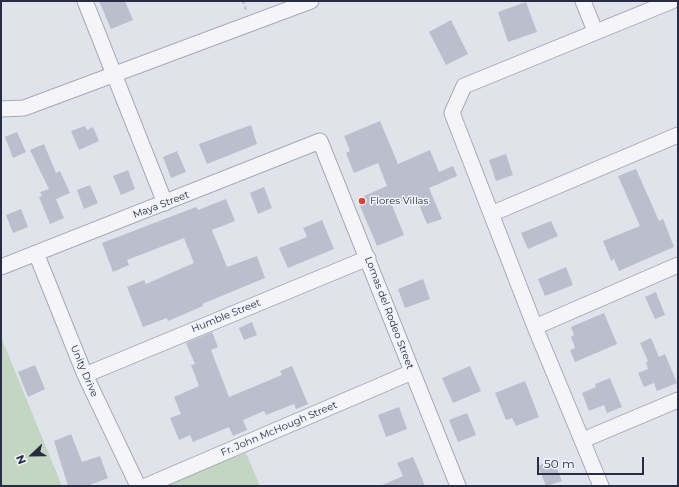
<!DOCTYPE html>
<html>
<head>
<meta charset="utf-8">
<style>
	body { margin:0 }
	#map { position:relative; width:679px; height:487px; overflow:hidden; background:#e1e3eb; font-family:Montserrat,sans-serif }
	canvas { display:block }
	.frame { position:absolute; inset:0; border:2px solid #282d45; pointer-events:none }
	.north { position:absolute; left:12px; top:435px; width:40px; height:40px; -webkit-text-stroke:3px #f1f3f8; paint-order:stroke; rotate:248deg; font-size:11px; font-weight:700; line-height:16px; text-align:center; color:#282d45 }
	.north::after { content:''; display:block; margin:auto; width:14px; height:18px; background:#282d45; clip-path:polygon(50% 0,100% 100%,50% 72%,0 100%) }
	.scale { position:absolute; left:537px; top:457px; width:107px; height:18px; box-sizing:border-box; border:2px solid #282d45; border-top:0; padding-left:5px; font-size:12px; line-height:14px; white-space:nowrap; color:#282d45; -webkit-text-stroke:3px #f1f3f8; paint-order:stroke }
</style>
</head>
<body>
<div id="map">
<canvas width="679" height="487"></canvas>
<div class="frame"></div>
<div class="north">N</div>
<div class="scale">50 m</div>
</div>
<script>
const ctx = document.querySelector('canvas').getContext('2d');
ctx.lineJoin = 'round';
function fillPath(path, color) { ctx.fillStyle = color; ctx.fill(path, 'evenodd'); }
const poly = rows => new Path2D(rows.map(r => 'M' + r).join(''));
function strokePath(path, color, width, dash) { ctx.strokeStyle = color; ctx.lineWidth = width; ctx.lineCap = dash ? 'butt' : 'round'; ctx.setLineDash(dash || []); ctx.stroke(path); }
function drawText(font, color, halo, rows, align = 'center') {
  ctx.font = font + ' Montserrat,sans-serif'; ctx.lineWidth = 3; ctx.setLineDash([]); ctx.textBaseline = 'middle'; ctx.strokeStyle = halo; ctx.fillStyle = color; for (const [text, x, y, turn = 0] of rows) {
    ctx.save(); ctx.translate(x, y); ctx.rotate((+turn || 0) * Math.PI / 180); ctx.textAlign = isNaN(turn) ? turn : align; if (halo) ctx.strokeText(text, 0, 0); ctx.fillText(text, 0, 0); ctx.restore();
  }
}
fillPath(poly([
	[1,337,62,486,1,486],
	[246,453,260,486,161,486]
]), '#c3d6c2');
fillPath(poly([
	[99,1,125,1,133,20,111,29],
	[526,2,537,32,508,42,498,12],
	[451,20,468,54,446,65,429,32],
	[380,121,398,164,430,150,439,172,453,166,457,176,429,188,442,219,427,224,415,195,392,205,404,235,377,246,357,199,387,186,378,163,354,173,346,153,350,151,344,136],
	[251,125,257,144,207,164,199,144],
	[85,126,87,130,93,127,99,141,79,150,71,131],
	[17,132,26,152,13,158,5,137],
	[44,144,56,173,60,171,70,193,56,199,64,218,50,224,39,197,42,196,40,192,49,189,30,150],
	[177,151,186,172,171,178,163,157],
	[506,154,513,175,496,181,489,160],
	[636,169,659,221,663,219,674,247,619,271,614,259,611,261,603,241,640,226,618,176],
	[128,170,135,189,121,195,113,176],
	[90,185,98,203,84,209,77,190],
	[264,187,272,208,258,214,250,193],
	[226,199,235,221,212,230,227,267,257,256,265,278,202,304,203,306,168,321,167,318,143,327,127,287,144,280,146,284,194,263,184,238,127,260,129,265,113,272,102,243,196,207,198,210],
	[21,209,28,227,13,233,6,215],
	[322,220,334,249,288,268,279,248,307,237,303,228],
	[551,221,558,236,528,249,521,233],
	[566,267,573,285,545,296,538,279],
	[423,279,430,299,405,308,398,289],
	[656,292,665,315,655,319,645,297],
	[604,313,617,344,575,362,570,350,575,348,571,337,574,335,571,327],
	[252,322,257,335,244,340,239,328],
	[212,332,218,347,211,350,229,397,282,375,280,371,292,366,308,404,296,409,294,404,266,415,264,411,243,420,247,430,233,436,229,427,193,442,190,435,179,440,170,418,181,414,174,397,199,386,191,365,195,364,186,343],
	[651,338,659,357,665,354,677,383,657,391,654,383,644,387,638,373,648,369,646,362,648,361,640,343],
	[35,365,45,389,28,397,18,372],
	[470,366,481,391,453,403,442,378],
	[610,378,622,407,607,413,604,405,589,411,582,393,596,387,595,384],
	[525,381,539,417,516,426,512,418,506,420,495,393],
	[399,407,407,429,386,437,378,415],
	[467,413,476,435,458,442,449,420],
	[71,434,82,462,100,456,108,478,87,486,68,486,54,441],
	[413,457,425,486,380,486,403,476,397,463],
	[553,459,562,481,546,486,538,466]
]), '#bbbecc');
const minor = poly([
	[85,1,165,203],
	[583,1,595,31],
	[1,109,24,108,311,1],
	[491,214,678,135],
	[36,253,85,375,138,486],
	[1,267,320,141,458,486],
	[535,327,678,265],
	[85,375,368,258],
	[583,440,678,400],
	[146,486,412,372],
	[601,486,535,327,452,113,464,86,672,1]
]);
strokePath(minor, '#a6a9b6', 17);
strokePath(poly([
	[243,1,246,10]
]), '#c0c1ca', 2.5, [3, 3]);
strokePath(minor, '#f5f5f9', 15);
for (const [x, y, r, color] of [
	[362,201,4,"#dc423b"]
]) { const dot = new Path2D(); dot.arc(x, y, r, 0, 2 * Math.PI); ctx.fillStyle = color; ctx.fill(dot); strokePath(dot, '#f1f3f8', 1.5); }
drawText('10px', '#282d45', '#f1f3f8', [
	["Flores Villas",370,201]
], 'left');
drawText('10px', '#282d45', '#f1f3f8', [
	["Maya Street",161,205,-21],
	["Lomas del Rodeo Street",389,313,69],
	["Humble Street",226,316,-22],
	["Unity Drive",84,371,67],
	["Fr. John McHough Street",279,429,-23]
]);
</script>
</body>
</html>
